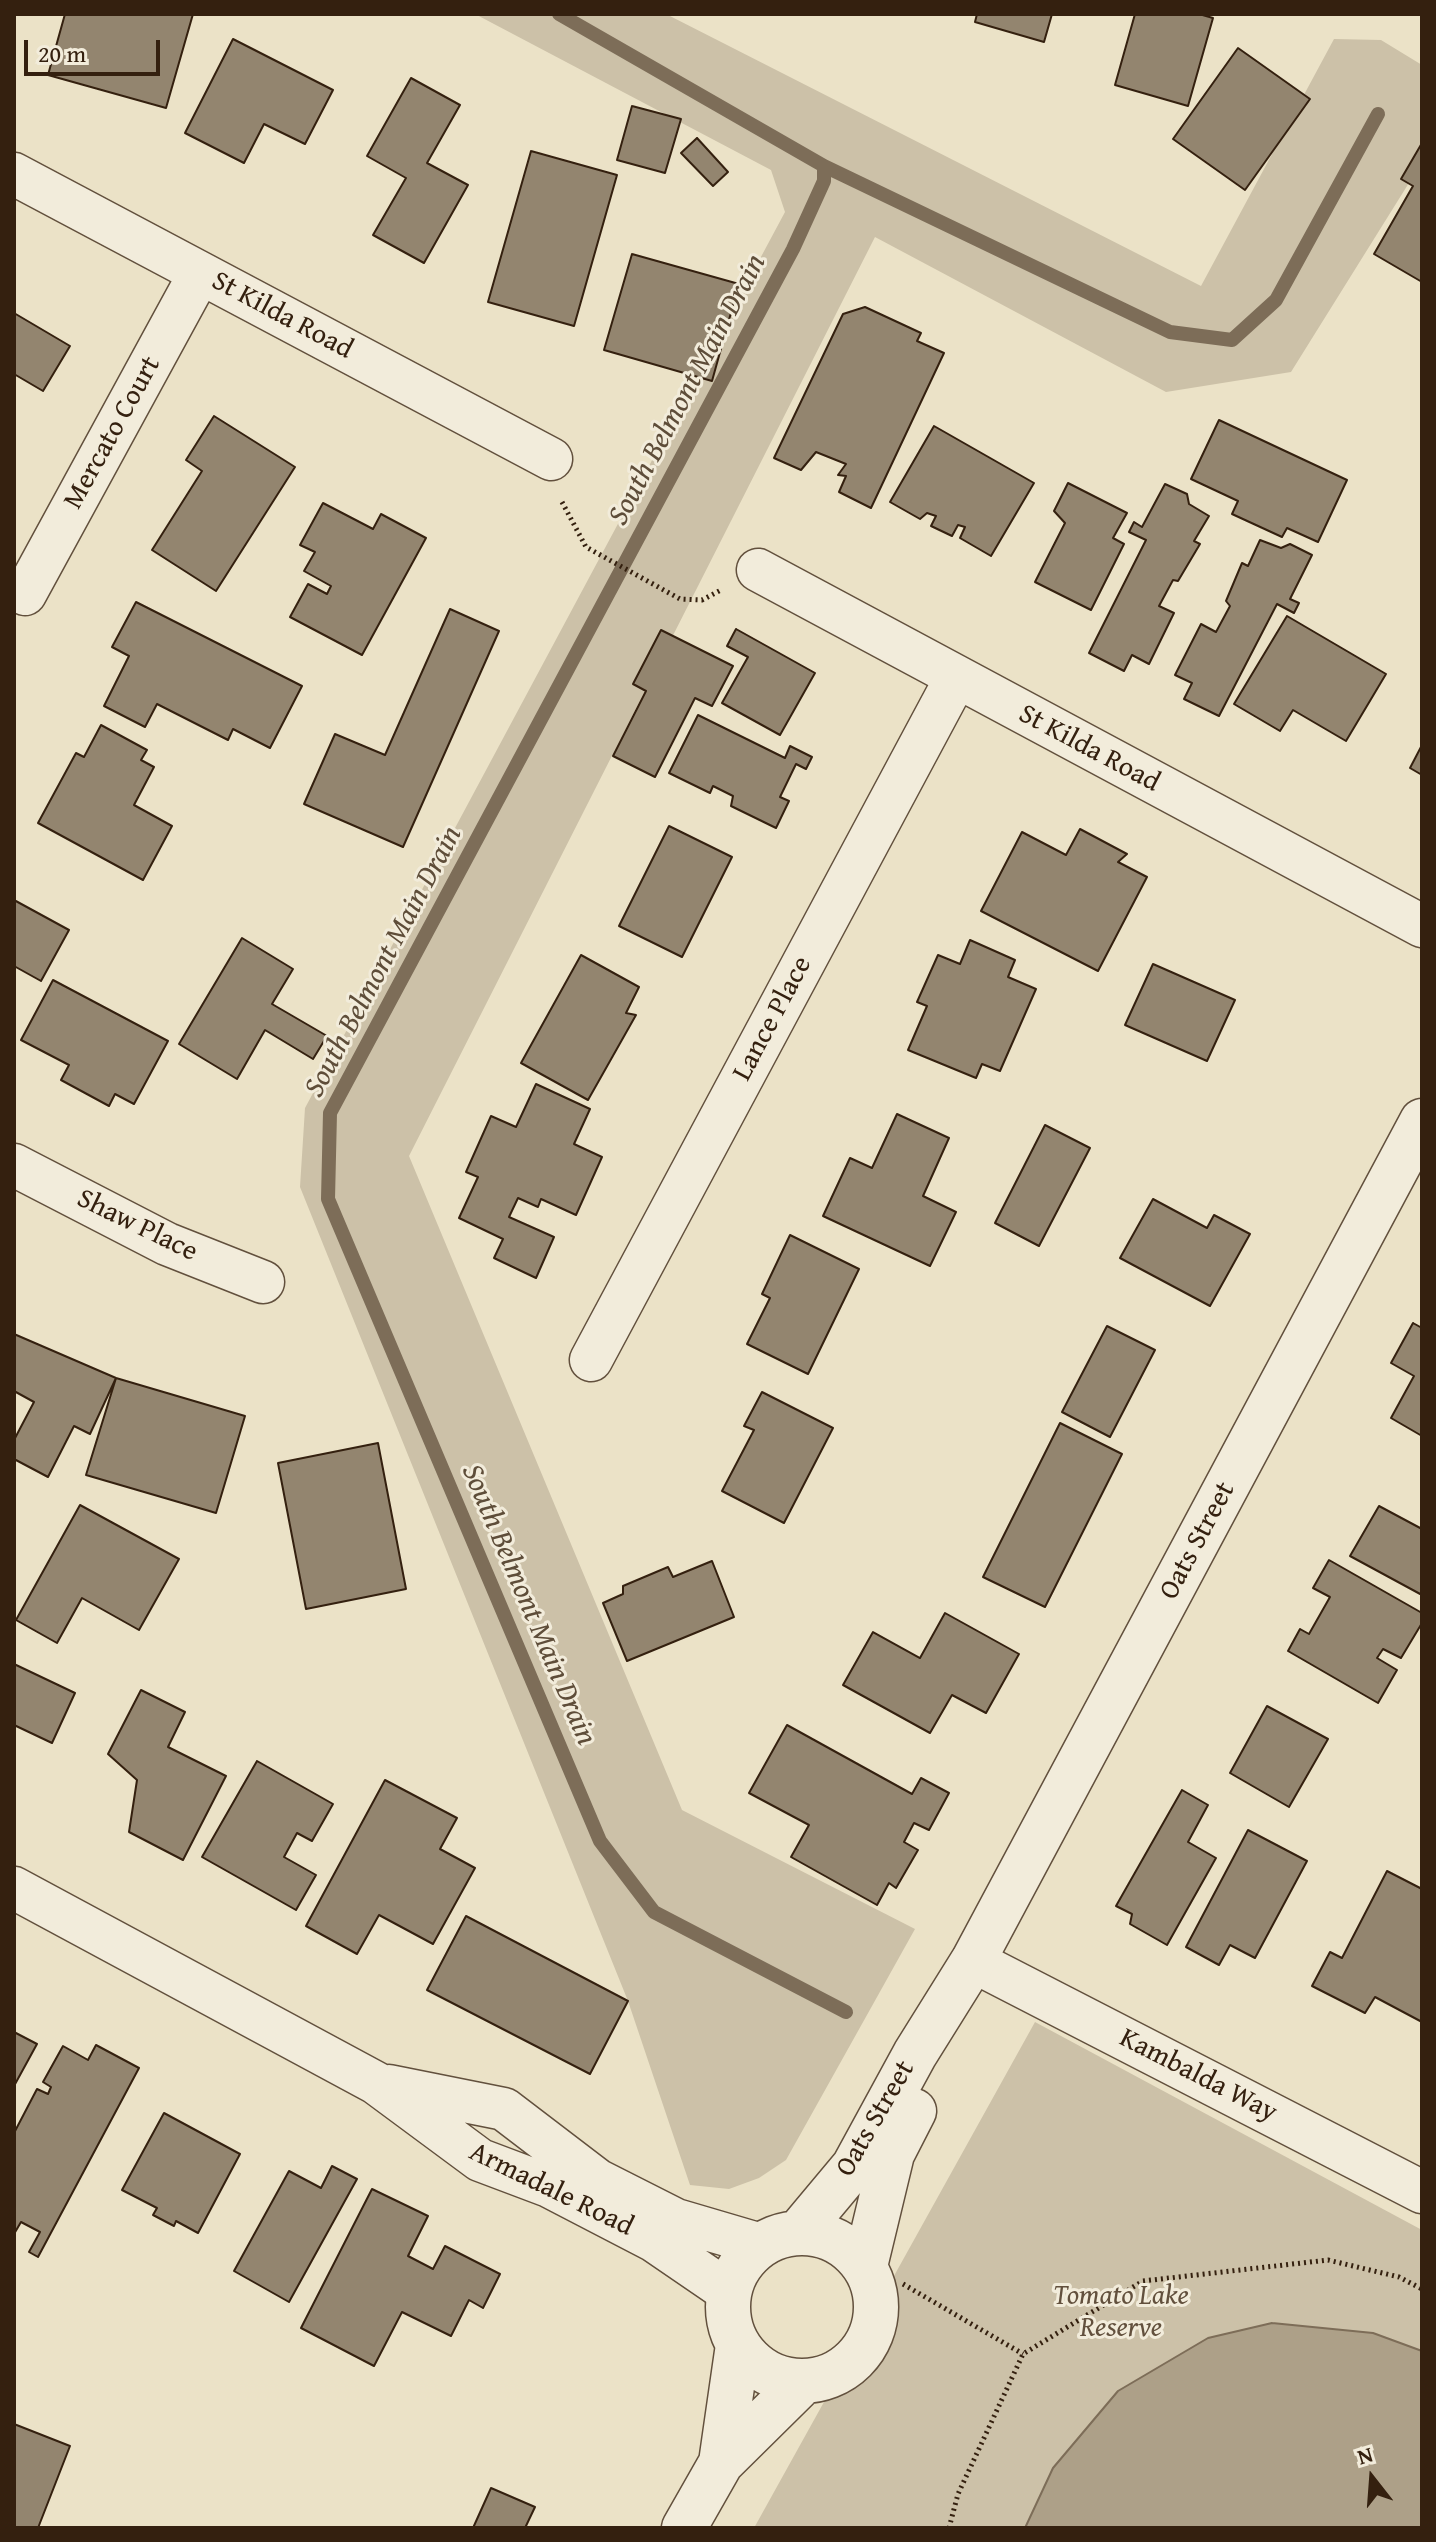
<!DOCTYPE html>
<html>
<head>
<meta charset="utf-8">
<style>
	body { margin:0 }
	#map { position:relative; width:1436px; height:2542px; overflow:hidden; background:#ebe2c7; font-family:"Gentium Book Plus",serif }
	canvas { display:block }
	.frame { position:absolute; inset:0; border:16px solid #34200f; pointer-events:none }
	.north { position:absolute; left:1332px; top:2438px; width:80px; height:80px; -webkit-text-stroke:6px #f2ecdb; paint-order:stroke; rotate:343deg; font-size:22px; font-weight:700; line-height:32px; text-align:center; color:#34200f }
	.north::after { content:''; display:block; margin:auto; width:28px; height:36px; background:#34200f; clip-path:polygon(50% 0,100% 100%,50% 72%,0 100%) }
	.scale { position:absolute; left:24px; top:40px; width:136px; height:36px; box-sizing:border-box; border:4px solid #34200f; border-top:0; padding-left:10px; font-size:24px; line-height:28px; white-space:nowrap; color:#34200f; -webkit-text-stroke:6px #f2ecdb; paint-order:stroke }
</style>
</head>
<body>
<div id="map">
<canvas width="1436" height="2542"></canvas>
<div class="frame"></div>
<div class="north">N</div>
<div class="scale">20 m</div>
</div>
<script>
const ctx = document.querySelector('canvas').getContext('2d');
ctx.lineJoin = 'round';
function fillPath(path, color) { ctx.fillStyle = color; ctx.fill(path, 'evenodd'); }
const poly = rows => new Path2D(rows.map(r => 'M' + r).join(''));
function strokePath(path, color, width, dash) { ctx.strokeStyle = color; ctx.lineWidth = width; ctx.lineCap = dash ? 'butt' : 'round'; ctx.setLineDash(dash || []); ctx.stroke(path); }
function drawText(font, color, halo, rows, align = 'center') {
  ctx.font = font + ' "Gentium Book Plus",serif'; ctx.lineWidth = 6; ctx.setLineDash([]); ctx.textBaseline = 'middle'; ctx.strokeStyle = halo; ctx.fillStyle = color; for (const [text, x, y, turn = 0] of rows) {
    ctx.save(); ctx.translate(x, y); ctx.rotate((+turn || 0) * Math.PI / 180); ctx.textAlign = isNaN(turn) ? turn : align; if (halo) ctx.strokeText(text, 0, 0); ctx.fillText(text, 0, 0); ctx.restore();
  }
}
fillPath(poly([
	[475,14,666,14,1201,286,1334,39,1381,40,1422,65,1422,162,1291,372,1166,392,875,237,409,1156,682,1810,915,1929,786,2160,759,2178,729,2189,690,2185,628,2001,300,1187,305,1108,785,212,771,170],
	[1035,2022,1422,2230,1422,2528,754,2528]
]), '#ccc1a8');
const water = poly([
	[1272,2323,1373,2333,1422,2351,1422,2528,1025,2528,1053,2468,1118,2391,1208,2338,1272,2323]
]);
fillPath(water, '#ada088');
strokePath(water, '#7d6d58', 2);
strokePath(poly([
	[559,14,824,166,1170,332,1232,340,1276,300,1378,114],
	[824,166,824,181,793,249,330,1113,328,1199,600,1841,654,1912,846,2012]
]), '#7d6d58', 14);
const building = poly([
	[65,14,193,14,166,108,48,75,65,14],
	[977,14,1052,14,1044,42,975,22,977,14],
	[1135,14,1199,14,1213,18,1188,106,1115,85,1135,14],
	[233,39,333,90,305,144,264,124,244,163,185,133,233,39],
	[1238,48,1310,99,1245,190,1173,139,1238,48],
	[411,78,460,105,427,163,468,185,424,263,373,235,406,178,367,156,411,78],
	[632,106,681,119,665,173,617,160,632,106],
	[697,138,728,172,713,186,681,153,697,138],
	[1422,143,1422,282,1374,254,1413,186,1401,179,1422,143],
	[531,151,617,175,574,326,488,302,531,151],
	[632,254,739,284,712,381,604,350,632,254],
	[865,307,921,333,917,341,944,353,871,508,839,492,846,476,838,475,846,464,816,452,801,470,774,458,843,314,865,307],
	[14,313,70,346,43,391,14,374,14,313],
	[214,416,295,467,216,591,152,550,202,471,186,460,214,416],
	[1219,420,1347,480,1318,542,1287,528,1282,537,1232,514,1238,501,1191,479,1219,420],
	[934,426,1034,483,991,556,960,538,965,527,958,525,952,536,931,526,936,516,927,513,920,519,890,502,934,426],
	[1068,483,1127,513,1113,538,1124,544,1091,610,1035,582,1065,523,1054,511,1068,483],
	[1165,484,1187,494,1189,504,1209,516,1194,541,1200,544,1178,581,1173,580,1159,606,1174,613,1149,664,1132,655,1124,671,1089,653,1146,540,1129,532,1134,522,1142,527,1165,484],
	[323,503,373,529,381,514,426,538,362,655,290,617,308,584,327,594,331,586,304,571,315,552,300,545,323,503],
	[1260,540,1281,548,1290,544,1312,555,1290,599,1299,603,1294,613,1277,604,1219,716,1184,699,1192,683,1175,675,1201,624,1216,632,1230,606,1226,601,1242,563,1248,566,1260,540],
	[136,602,302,686,270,748,233,729,228,740,157,704,145,727,104,706,129,656,112,647,136,602],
	[450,609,499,631,403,847,304,804,335,734,385,755,450,609],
	[1287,616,1386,674,1346,741,1293,710,1280,731,1234,704,1287,616],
	[736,629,815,673,780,735,722,703,748,657,727,646,736,629],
	[661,630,733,666,712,706,695,698,655,777,613,756,646,691,633,684,661,630],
	[698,715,785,758,790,746,812,757,806,769,796,764,780,797,789,801,776,828,731,806,733,796,713,786,710,793,669,773,698,715],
	[101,725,147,750,141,760,154,767,134,805,172,826,143,880,38,823,76,753,84,757,101,725],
	[1422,745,1422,775,1410,768,1422,745],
	[669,826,732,857,682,957,619,926,669,826],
	[1080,829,1127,854,1118,862,1147,877,1098,971,981,911,1022,832,1066,855,1080,829],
	[14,900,69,930,41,981,14,966,14,900],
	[242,938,293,969,272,1004,327,1036,313,1059,265,1030,237,1079,179,1044,242,938],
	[970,940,1015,960,1008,977,1036,989,1000,1071,982,1064,976,1078,908,1050,927,1006,917,1002,938,955,960,964,970,940],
	[581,955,639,987,626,1013,636,1015,588,1100,521,1063,581,955],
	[1153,964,1235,1000,1207,1061,1125,1025,1153,964],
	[53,980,168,1041,134,1104,115,1094,109,1106,61,1080,69,1065,21,1040,53,980],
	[536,1084,590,1109,574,1144,602,1157,576,1215,541,1199,538,1207,518,1198,509,1217,554,1237,536,1278,494,1258,503,1239,459,1218,478,1177,466,1172,491,1116,516,1127,536,1084],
	[897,1114,949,1138,923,1196,956,1212,930,1266,823,1216,850,1158,872,1168,897,1114],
	[1045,1125,1090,1148,1039,1246,995,1223,1045,1125],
	[1153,1199,1207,1228,1214,1215,1250,1234,1210,1306,1120,1258,1153,1199],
	[790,1235,859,1269,808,1374,747,1344,770,1298,762,1294,790,1235],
	[1413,1323,1422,1328,1422,1436,1391,1418,1414,1376,1391,1363,1413,1323],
	[1107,1326,1155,1350,1110,1437,1062,1412,1107,1326],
	[14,1334,116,1378,90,1434,74,1426,48,1477,14,1459,14,1440,34,1402,14,1391,14,1334],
	[116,1378,245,1416,216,1513,86,1475,116,1378],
	[762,1392,833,1428,784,1523,722,1491,754,1430,744,1426,762,1392],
	[1060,1423,1122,1454,1045,1607,983,1577,1060,1423],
	[378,1443,406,1589,306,1609,278,1463,378,1443],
	[80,1505,179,1559,139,1630,82,1598,57,1643,16,1620,80,1505],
	[1379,1506,1422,1529,1422,1595,1350,1556,1379,1506],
	[1329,1560,1422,1613,1422,1623,1401,1658,1383,1649,1377,1658,1397,1670,1378,1703,1288,1651,1300,1629,1309,1634,1330,1597,1313,1588,1329,1560],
	[712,1561,734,1617,627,1661,603,1603,623,1594,623,1586,668,1567,673,1577,712,1561],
	[945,1613,1019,1654,986,1713,952,1695,930,1733,843,1685,873,1632,920,1658,945,1613],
	[14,1664,75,1693,52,1743,14,1725,14,1664],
	[141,1690,185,1712,168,1747,226,1776,183,1860,129,1832,137,1780,108,1754,141,1690],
	[1267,1706,1328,1739,1289,1807,1230,1773,1267,1706],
	[787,1725,912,1794,921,1778,949,1793,929,1830,914,1823,904,1842,918,1850,896,1888,889,1883,877,1905,791,1857,809,1825,749,1793,787,1725],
	[257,1761,333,1804,312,1841,297,1833,284,1857,316,1875,296,1910,202,1857,257,1761],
	[385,1780,457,1818,440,1849,475,1868,433,1944,379,1915,357,1954,306,1926,385,1780],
	[1182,1790,1208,1805,1188,1842,1216,1858,1167,1945,1130,1924,1132,1914,1116,1906,1182,1790],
	[1248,1830,1307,1861,1255,1958,1230,1945,1219,1965,1186,1947,1248,1830],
	[1387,1871,1422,1889,1422,2022,1375,1997,1365,2013,1312,1986,1330,1952,1342,1958,1387,1871],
	[466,1916,628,2001,590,2074,427,1990,466,1916],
	[14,2032,37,2044,14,2086,14,2032],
	[96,2045,139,2068,38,2257,29,2252,40,2232,21,2222,14,2234,14,2133,37,2089,48,2094,51,2087,43,2082,63,2046,88,2060,96,2045],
	[164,2113,240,2154,198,2233,176,2221,174,2226,153,2215,157,2208,122,2190,164,2113],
	[332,2166,357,2179,289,2302,234,2271,289,2171,321,2188,332,2166],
	[372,2189,428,2216,408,2256,433,2269,445,2246,500,2274,483,2308,469,2300,451,2336,402,2312,374,2366,301,2328,372,2189],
	[14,2424,70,2446,38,2528,14,2528,14,2424],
	[491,2488,535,2507,525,2528,473,2528,491,2488]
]);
fillPath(building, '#93856f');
strokePath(building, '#34200f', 2);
const minor = poly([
	[14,174,551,459],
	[758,570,1422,926],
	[25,594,200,273],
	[14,1165,167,1244,263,1282],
	[591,1360,956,678],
	[14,1888,376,2083,480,2160,549,2186,653,2240,729,2292],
	[973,1961,1422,2192],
	[389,2086,504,2109,597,2180,676,2220,761,2245]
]);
const tertiary = poly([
	[798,2233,854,2166,915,2054,973,1961,1422,1121],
	'728 2307a74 74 0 1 1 148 0a74 74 0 1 1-148 0Z',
	[865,2266,892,2154,914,2111],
	[721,2463,738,2345],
	[684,2528,721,2463,804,2381]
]);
strokePath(minor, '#62503d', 45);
strokePath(tertiary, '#62503d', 47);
strokePath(poly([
	[562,502,586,547,680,599,702,600,721,590],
	[903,2284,1023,2354],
	[949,2528,958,2494,1023,2354,1143,2281,1328,2260,1399,2277,1422,2289]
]), '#34200f', 5, [2, 4]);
strokePath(minor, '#f2ecdb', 42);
strokePath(tertiary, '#f2ecdb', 44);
drawText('28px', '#34200f', '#f2ecdb', [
	["St Kilda Road",282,316,28],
	["Mercato Court",113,433,-61],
	["St Kilda Road",1089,749,28],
	["Lance Place",773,1019,-62],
	["Shaw Place",137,1226,26],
	["Oats Street",1198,1541,-62],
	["Kambalda Way",1198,2076,27],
	["Oats Street",876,2119,-60],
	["Armadale Road",551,2190,26]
]);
drawText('italic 28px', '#62503d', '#f2ecdb', [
	["Tomato Lake",1121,2297],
	["Reserve",1121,2329]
]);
drawText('italic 30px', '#5e4d39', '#f2ecdb', [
	["South Belmont Main Drain",688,390,-62],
	["South Belmont Main Drain",384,962,-62],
	["South Belmont Main Drain",528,1605,67]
]);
</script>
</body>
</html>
